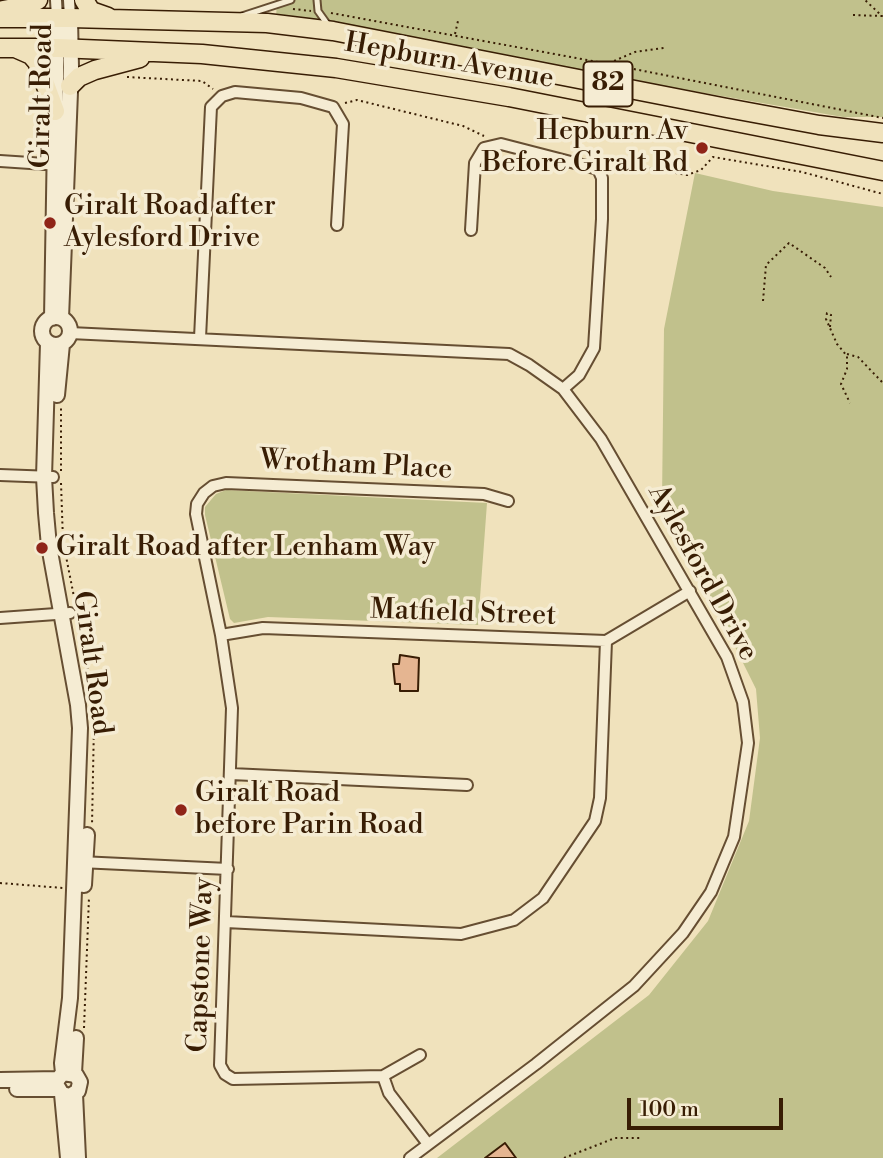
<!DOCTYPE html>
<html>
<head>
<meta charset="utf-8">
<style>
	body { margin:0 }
	#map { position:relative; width:883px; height:1158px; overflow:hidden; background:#f0e2bc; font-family:"Libre Bodoni",serif }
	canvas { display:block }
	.scale { position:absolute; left:627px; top:1098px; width:156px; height:32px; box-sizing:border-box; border:4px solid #381d04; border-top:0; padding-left:9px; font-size:21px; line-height:24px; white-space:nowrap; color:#381d04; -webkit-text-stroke:5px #f5ecd3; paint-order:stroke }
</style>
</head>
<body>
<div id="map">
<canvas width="883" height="1158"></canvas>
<div class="scale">100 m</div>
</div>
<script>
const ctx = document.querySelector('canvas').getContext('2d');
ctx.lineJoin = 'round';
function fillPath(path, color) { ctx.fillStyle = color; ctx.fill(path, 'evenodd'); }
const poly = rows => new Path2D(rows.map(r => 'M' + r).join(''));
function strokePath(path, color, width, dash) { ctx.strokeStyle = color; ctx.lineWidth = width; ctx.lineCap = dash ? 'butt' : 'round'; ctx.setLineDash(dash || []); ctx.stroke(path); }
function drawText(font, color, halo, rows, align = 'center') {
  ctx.font = font + ' "Libre Bodoni",serif'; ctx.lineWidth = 7; ctx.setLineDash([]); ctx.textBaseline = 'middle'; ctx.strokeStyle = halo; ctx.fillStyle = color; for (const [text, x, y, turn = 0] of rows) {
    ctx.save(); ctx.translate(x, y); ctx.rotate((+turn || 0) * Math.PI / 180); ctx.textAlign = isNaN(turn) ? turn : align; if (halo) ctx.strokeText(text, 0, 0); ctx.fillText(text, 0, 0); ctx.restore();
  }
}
fillPath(poly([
	[277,0,883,0,883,117,843,117,276,19],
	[695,173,773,191,883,207,883,1158,437,1158,649,995,708,921,749,821,760,738,756,689,662,500,664,329],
	[226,490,487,503,478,625,268,617,234,623,230,619,205,515,205,507,216,494]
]), '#c1c18c');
const building = poly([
	[400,655,419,658,418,691,400,691,400,684,395,684,393,664,399,664,400,655],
	[505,1143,516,1158,485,1158,505,1143]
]);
fillPath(building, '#e5b591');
strokePath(building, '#381d04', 2);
const service = poly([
	[317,0,318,11,328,25],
	[242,16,291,0]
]);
const minor = poly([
	[56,0,57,18],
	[69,0,70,18],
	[0,161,60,165],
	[471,230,475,163,484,148,501,144,598,169,602,178,602,219,594,348,579,375,563,389],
	[70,333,509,354,529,365,563,389,601,439,727,657,743,702,748,743,734,837,711,892,683,933,634,986,536,1064,410,1158],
	[200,338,211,107,222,96,235,92,301,98,333,107,343,124,337,225],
	[0,475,53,477],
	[0,618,70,613],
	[221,635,263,628,606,641,690,591],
	[231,774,467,785],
	[80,862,228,869],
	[226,922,461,934,514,920,543,898,595,821,600,798,606,641],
	[420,1055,383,1076,233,1079,225,1074,220,1065,232,708,221,635,196,514,197,504,204,493,213,486,226,483,484,494,508,501],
	[383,1076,389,1093,428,1144]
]);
const tertiary = poly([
	'42 331a14 14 0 1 1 28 0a14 14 0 1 1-28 0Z',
	[52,318,57,18],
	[61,318,71,67,70,18],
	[48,343,44,477,46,513,49,546,78,705,80,728,70,998,62,1063,63,1073],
	[57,395,62,344],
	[84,885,87,835],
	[74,1073,76,1038],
	[0,1080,58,1079],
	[17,1089,57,1089],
	[62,1094,70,1096,78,1091,80,1082,76,1075,63,1073,58,1079,56,1084,62,1094,68,1158],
	[75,1094,78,1158]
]);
const primary = poly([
	[84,0,91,11,108,17],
	[3,10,26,6,38,0],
	[0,18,70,18,267,23,333,31,727,108,819,125,883,133],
	[0,48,58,48,202,54,336,68,509,97,883,171],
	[15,48,31,55,37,62,55,111],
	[70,86,79,77,95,70,140,58]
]);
strokePath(service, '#664e32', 9);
strokePath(minor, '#664e32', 14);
strokePath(tertiary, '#664e32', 18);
strokePath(primary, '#381d04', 21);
strokePath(poly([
	[293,9,311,11],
	[331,13,598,62,883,118],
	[853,15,882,16,865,0],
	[455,34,458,21],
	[609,63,635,52,664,48],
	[127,77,202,81,213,89],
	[345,103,357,100,463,126,484,136],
	[32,152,41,145,38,106],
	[610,168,632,165,687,175,701,170,713,157,802,172,883,194],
	[763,301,766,265,789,243,825,268,831,277],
	[830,327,831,315,827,313,826,319,837,344,847,356,847,369,841,384,850,403],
	[847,354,858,357,883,383],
	[61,471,61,406],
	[61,483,63,541,75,602],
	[78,618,89,676,94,723,92,825],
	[0,883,63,888],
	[84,1028,89,897],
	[564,1158,615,1138,642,1138]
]), '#381d04', 2, [2, 3.5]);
strokePath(service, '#f5ecd3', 5);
strokePath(minor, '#f5ecd3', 10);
strokePath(tertiary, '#f5ecd3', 14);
strokePath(primary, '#f0e2bc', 18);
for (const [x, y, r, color] of [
	[702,148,7,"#8f2418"],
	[50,223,7,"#8f2418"],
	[42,548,7,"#8f2418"],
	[181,810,7,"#8f2418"]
]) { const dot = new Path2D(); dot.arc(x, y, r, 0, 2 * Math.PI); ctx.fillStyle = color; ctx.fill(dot); strokePath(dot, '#f5ecd3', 2.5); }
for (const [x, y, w] of [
	[608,84,49]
]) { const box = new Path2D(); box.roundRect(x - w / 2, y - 22.5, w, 45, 5); ctx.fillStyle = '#f5ecd3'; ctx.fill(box); strokePath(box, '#381d04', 2); }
drawText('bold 26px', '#381d04', null, [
	["82",608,84]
]);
drawText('28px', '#381d04', '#f5ecd3', [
	["Hepburn Avenue",449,62,10],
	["Giralt Road",43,96,-89],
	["Wrotham Place",356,466,3],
	["Aylesford Drive",702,573,61],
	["Matfield Street",463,614,2],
	["Giralt Road",91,663,82],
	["Capstone Way",202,965,-88]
]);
drawText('28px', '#381d04', '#f5ecd3', [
	["Hepburn Av",688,132,"right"],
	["Before Giralt Rd",688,164,"right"],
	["Giralt Road after",64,207],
	["Aylesford Drive",64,239],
	["Giralt Road after Lenham Way",56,548],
	["Giralt Road",195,794],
	["before Parin Road",195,826]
], 'left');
</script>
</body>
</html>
